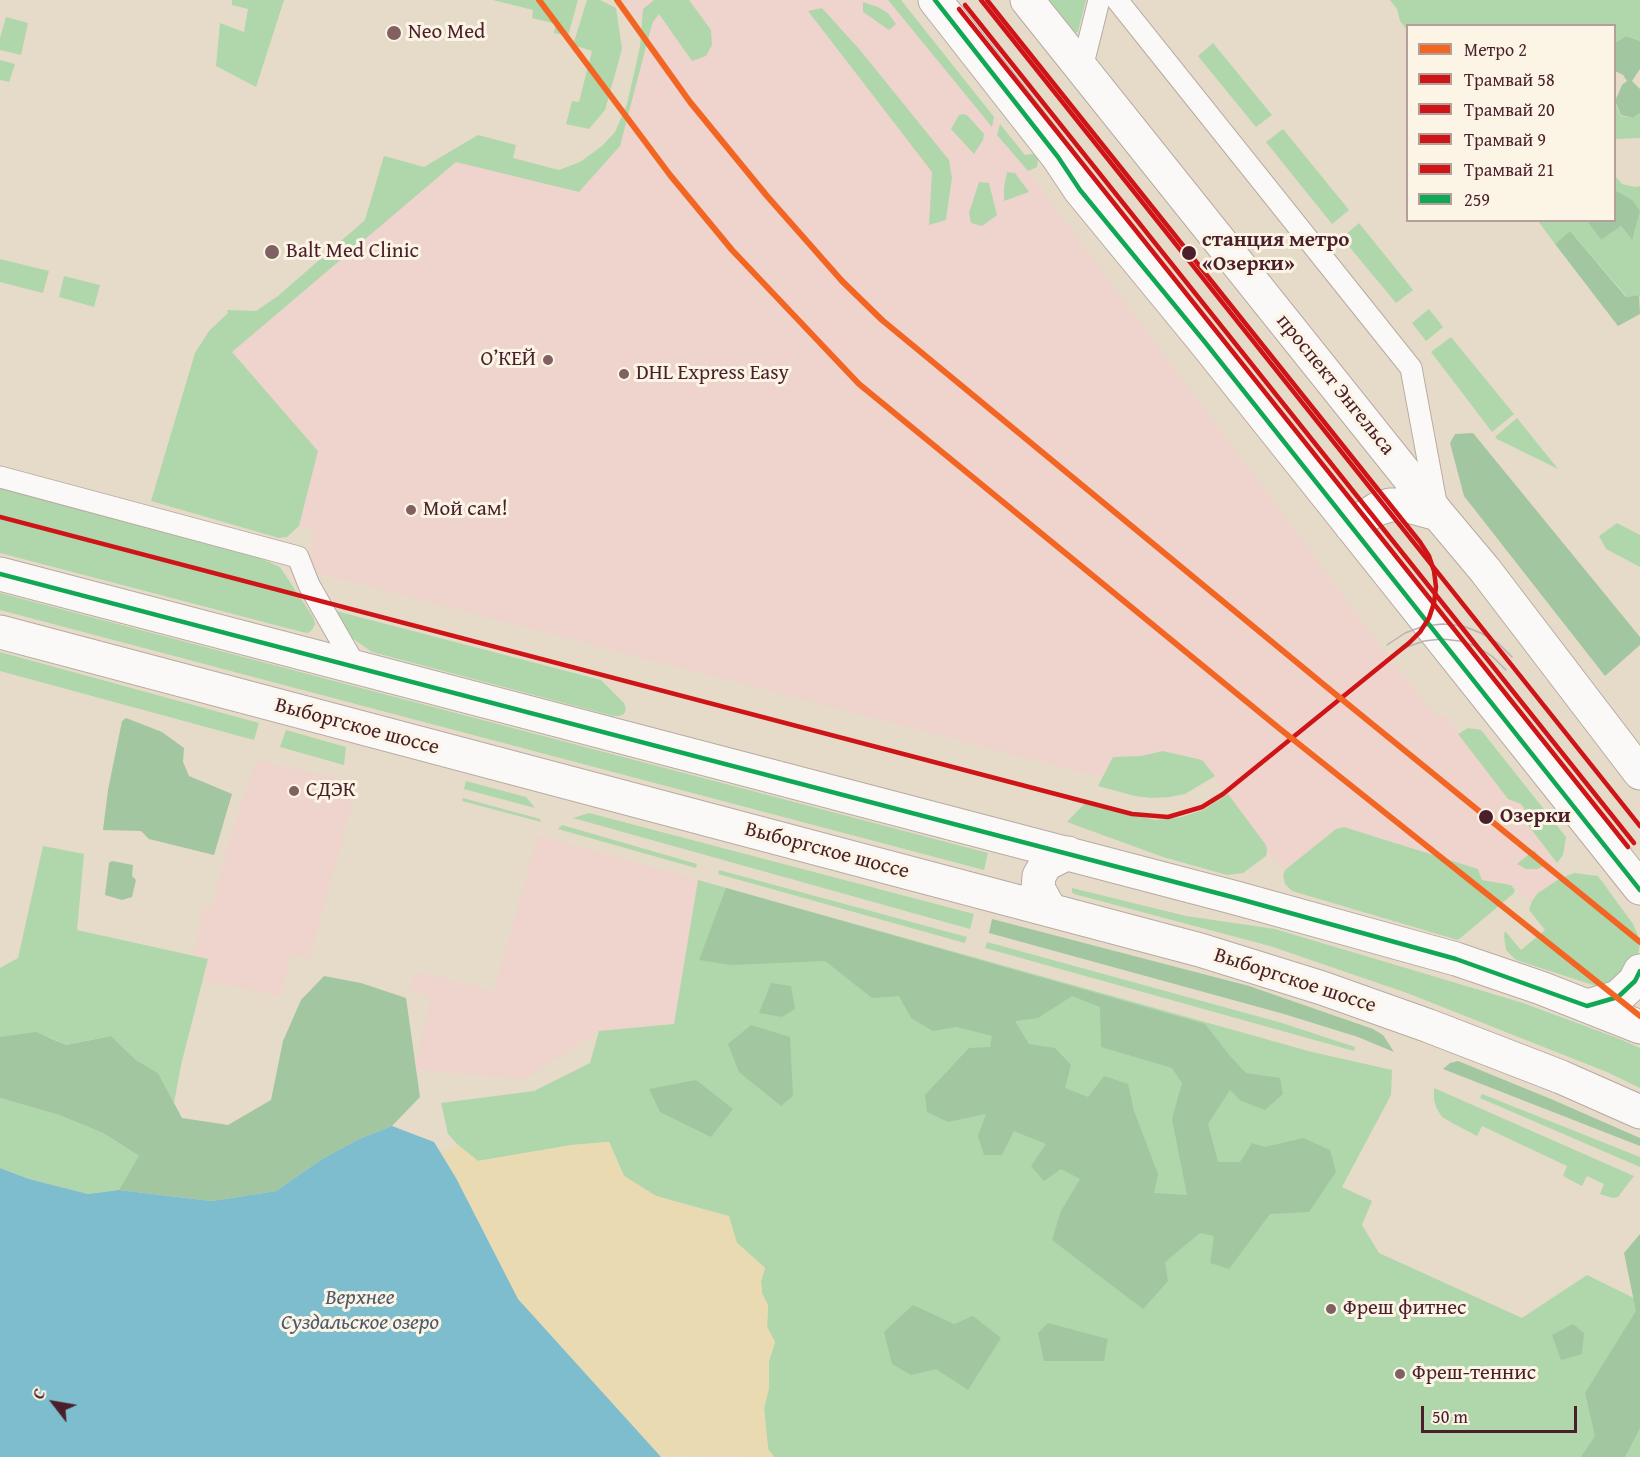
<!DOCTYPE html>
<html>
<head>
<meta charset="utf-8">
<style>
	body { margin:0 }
	#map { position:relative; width:1640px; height:1457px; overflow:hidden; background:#e6dac9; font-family:"Gentium Book Plus",serif }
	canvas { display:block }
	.legend { position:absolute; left:1406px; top:24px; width:210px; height:198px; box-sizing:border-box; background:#fcf5e5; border:2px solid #b59f9b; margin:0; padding:8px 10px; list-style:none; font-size:18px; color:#4a1f2b }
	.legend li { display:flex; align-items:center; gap:12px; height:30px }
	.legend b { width:30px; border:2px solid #b59f9b }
	.north { position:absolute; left:24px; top:1373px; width:60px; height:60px; -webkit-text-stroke:4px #fcf5e5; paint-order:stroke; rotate:301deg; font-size:16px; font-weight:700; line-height:24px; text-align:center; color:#4a1f2b }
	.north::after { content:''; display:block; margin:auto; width:21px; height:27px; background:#4a1f2b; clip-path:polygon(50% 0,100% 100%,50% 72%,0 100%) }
	.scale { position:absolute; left:1421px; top:1406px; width:156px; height:27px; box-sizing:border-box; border:3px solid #4a1f2b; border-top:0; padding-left:8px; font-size:18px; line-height:21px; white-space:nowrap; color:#4a1f2b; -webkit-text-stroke:4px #fcf5e5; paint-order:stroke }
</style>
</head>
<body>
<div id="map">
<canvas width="1640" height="1457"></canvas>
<ul class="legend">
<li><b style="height:8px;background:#f26522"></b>Метро 2</li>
<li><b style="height:8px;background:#ce1417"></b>Трамвай 58</li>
<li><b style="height:8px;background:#ce1417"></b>Трамвай 20</li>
<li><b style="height:8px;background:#ce1417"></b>Трамвай 9</li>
<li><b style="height:8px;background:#ce1417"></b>Трамвай 21</li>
<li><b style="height:8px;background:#10a855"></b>259</li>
</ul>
<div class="north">С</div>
<div class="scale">50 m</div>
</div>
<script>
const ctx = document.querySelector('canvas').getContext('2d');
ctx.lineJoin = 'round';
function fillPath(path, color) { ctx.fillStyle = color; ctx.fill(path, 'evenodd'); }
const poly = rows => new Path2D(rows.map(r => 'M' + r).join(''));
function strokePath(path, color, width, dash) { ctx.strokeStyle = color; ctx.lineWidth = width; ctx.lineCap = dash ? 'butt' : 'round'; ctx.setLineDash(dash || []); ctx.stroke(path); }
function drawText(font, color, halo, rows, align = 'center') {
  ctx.font = font + ' "Gentium Book Plus",serif'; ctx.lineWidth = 6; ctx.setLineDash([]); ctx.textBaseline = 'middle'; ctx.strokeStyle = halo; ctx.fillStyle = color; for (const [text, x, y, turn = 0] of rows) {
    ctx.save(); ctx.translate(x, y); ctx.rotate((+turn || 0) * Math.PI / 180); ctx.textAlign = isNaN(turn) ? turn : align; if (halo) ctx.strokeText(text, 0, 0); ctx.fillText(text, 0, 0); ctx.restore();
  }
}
fillPath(poly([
	[623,0,888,0,992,126,994,117,1000,124,997,135,1028,171,1397,668,1436,716,1439,717,1445,715,1508,799,1521,804,1525,808,1526,816,1524,820,1565,877,1559,879,1538,893,1532,901,1513,886,1482,880,1478,869,1344,827,1336,829,1285,870,1267,851,1266,845,1201,760,1155,752,1141,756,1113,757,1103,778,317,573,311,560,314,528,299,526,318,451,231,352,456,162,579,192,620,146,650,32],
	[256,760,358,783,309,959,291,954,280,996,203,980,208,959,193,955,204,907,212,908,225,856],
	[538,835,698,880,674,1024,599,1031,525,1079,414,1070,431,996,410,990,415,971,494,991]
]), '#efd4cd');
fillPath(poly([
	[232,0,284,0,256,87,216,66,220,23,244,32,248,9,232,5],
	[493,0,578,0,568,36,554,33,556,24,532,18,533,10],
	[587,0,600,0,616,8,622,49,605,110,589,129,566,124,572,101,579,102,592,51,573,45],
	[654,0,689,0,711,30,712,45,706,56,692,61,659,14,653,22,650,32,620,146,579,192,456,162,232,352,318,451,299,526,287,537,279,538,151,501,195,353,209,331,228,313,227,310,256,311,278,296,365,220,384,156,424,167,478,135,516,145,513,158,559,170,580,162,602,146,615,132,627,104,640,47,643,9],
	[888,0,901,0,994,117,992,127],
	[1047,0,1086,0,1078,32,1074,33],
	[1390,0,1640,0,1640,41,1626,36,1615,43,1614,26,1408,26,1407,30,1400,21,1397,9],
	[863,2,878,7,888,13,896,24,889,30,863,12],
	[822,8,860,50,949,160,952,178,946,220,929,225,932,172,808,11],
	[6,17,28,23,21,55,0,50,0,38],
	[1213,43,1272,115,1256,127,1198,56],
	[0,60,15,64,9,82,0,80],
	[1614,101,1621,116,1633,118,1640,113,1640,138,1615,139],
	[963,114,967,115,984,134,983,140,974,154,951,129,959,115],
	[1000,124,1025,155,1039,153,1037,167,1028,171,997,135],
	[1283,129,1349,210,1332,224,1266,142],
	[1007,172,1015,173,1029,192,1004,201,1004,187],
	[1615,176,1622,184,1635,187,1640,186,1640,298,1639,295,1627,297,1570,231,1555,244,1538,221,1587,221,1601,240,1621,226,1631,239,1619,192,1615,190],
	[979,182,989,183,997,215,982,226,971,223,969,213],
	[1359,223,1413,290,1396,303,1342,238],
	[0,259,49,271,43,293,0,282],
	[64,276,100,285,94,307,59,297],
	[1429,309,1443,327,1426,341,1412,323],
	[1451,337,1514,414,1492,432,1431,352],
	[1517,418,1558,469,1497,439,1495,437],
	[0,489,213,544,262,559,280,567,313,617,315,624,312,630,308,633,302,632,0,553],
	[1617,523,1640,535,1640,567,1606,549,1599,536],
	[0,593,988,853,984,870,0,610],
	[336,611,601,680,624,703,626,709,624,714,619,716,613,716,372,652,352,638],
	[0,652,259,723,254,740,0,671],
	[1468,728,1481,730,1566,837,1563,855,1557,863,1524,820,1526,816,1524,808,1521,804,1508,799,1458,734],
	[286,730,346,747,344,765,280,747],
	[1163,751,1202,760,1215,776,1185,794,1170,797,1151,798,1135,796,1098,786,1113,757,1141,756],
	[466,781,526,797,535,808,464,789],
	[1228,794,1266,845,1267,851,1266,856,1243,873,1227,875,1163,857,1067,822,1084,804,1156,820,1182,817,1203,810],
	[463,798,540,819,541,822,462,801],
	[589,813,974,914,970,929,573,818],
	[562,825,697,864,696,868,558,829],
	[1344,827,1478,869,1482,880,1511,885,1515,890,1513,894,1458,940,1292,891,1285,884,1283,876,1285,870,1336,829],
	[43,846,84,854,77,930,208,959,181,1065,174,1103,158,1073,136,1060,111,1036,66,1045,49,1037,0,1037,0,968,18,958],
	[1534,850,1547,865,1537,869,1526,869,1517,864],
	[719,870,967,937,965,943,718,874],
	[1574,873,1598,876,1633,924,1640,940,1638,956,1634,968,1602,988,1516,960,1506,950,1504,936,1505,931,1521,950,1545,930,1529,910,1532,901,1538,893,1559,879],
	[698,880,1312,1052,1392,1070,1391,1095,1342,1187,1372,1201,1362,1225,1379,1253,1522,1318,1587,1275,1640,1301,1640,1457,774,1457,768,1449,764,1408,769,1388,769,1361,775,1342,767,1327,768,1305,762,1294,761,1281,765,1268,737,1243,734,1235,687,1205,656,1196,624,1176,609,1142,572,1145,478,1161,458,1145,448,1134,441,1103,534,1091,590,1063,599,1031,674,1024],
	[1072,888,1186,916,1275,929,1523,1003,1620,1039,1640,1048,1640,1088,1607,1072,1407,993,1270,946,1074,894,1072,892],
	[987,942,1282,1023,1355,1047,1354,1051,985,948],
	[1434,1088,1634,1176,1618,1197,1613,1198,1600,1194,1604,1184,1587,1176,1582,1186,1563,1176,1567,1166,1482,1126,1477,1136,1454,1124,1442,1117,1437,1109,1434,1100],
	[1482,1094,1640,1157,1640,1167,1480,1098],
	[0,1098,59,1115,103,1133,140,1157,119,1190,88,1194,29,1179,0,1168]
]), '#b0d7ac');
fillPath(poly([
	[1626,36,1640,41,1640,69,1632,81,1640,89,1640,113,1633,118,1621,115,1615,101,1622,85,1627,81,1623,75,1615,71,1615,43],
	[1615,190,1632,200,1640,211,1632,240,1621,226,1601,240,1587,221,1614,220],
	[1570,231,1626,297,1639,295,1640,314,1618,326,1555,244],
	[1473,433,1640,637,1640,645,1605,676,1464,496,1450,443,1455,434],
	[126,718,162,732,184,748,183,762,189,776,232,794,214,855,149,839,141,831,103,830,108,790,122,721],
	[112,861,133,865,132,876,136,880,132,897,122,900,105,895,109,863],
	[726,888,1205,1024,1230,1056,1246,1073,1280,1078,1283,1094,1265,1110,1241,1101,1230,1090,1208,1124,1218,1162,1240,1162,1252,1143,1265,1147,1303,1138,1330,1150,1336,1172,1309,1212,1270,1214,1229,1269,1210,1263,1214,1236,1200,1233,1165,1262,1168,1281,1143,1309,1052,1240,1061,1211,1080,1179,1061,1169,1044,1181,1031,1166,1046,1144,1014,1131,1002,1155,984,1155,978,1136,986,1114,948,1122,927,1112,925,1095,969,1048,990,1047,992,1036,957,1027,933,1031,911,1018,899,996,872,998,825,961,731,965,699,960],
	[1072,996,1100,1007,1101,1047,1172,1068,1182,1083,1172,1119,1187,1195,1154,1193,1158,1174,1134,1111,1128,1084,1104,1076,1088,1097,1065,1088,1071,1065,1055,1048,1029,1044,1015,1021,1038,1018],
	[992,919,1249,986,1373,1029,1383,1035,1394,1052,1358,1037,1284,1014,989,933],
	[324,976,361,983,406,998,420,1097,392,1126,359,1139,322,1159,276,1191,212,1201,119,1190,139,1156,103,1133,59,1115,0,1098,0,1037,36,1032,66,1045,111,1036,136,1060,158,1073,182,1118,228,1125,271,1100,283,1041,301,1000],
	[771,983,791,986,795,1009,782,1017,759,1013],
	[751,1025,790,1037,793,1096,781,1106,739,1072,728,1044],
	[1458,1061,1551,1099,1640,1138,1640,1146,1443,1069,1450,1063],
	[696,1080,733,1109,711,1137,660,1112,649,1089],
	[1640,1234,1640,1428,1625,1457,1581,1457,1595,1436,1585,1393,1636,1311,1624,1253],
	[913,1305,954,1324,973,1316,1001,1338,968,1390,936,1369,911,1375,892,1364,884,1332],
	[1048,1323,1108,1339,1104,1361,1044,1361,1038,1333],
	[1573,1324,1584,1333,1582,1354,1561,1360,1552,1335]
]), '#a2c6a0');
fillPath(poly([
	[609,1142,624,1176,656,1196,729,1216,737,1243,765,1268,761,1281,762,1293,768,1305,767,1327,775,1342,769,1361,769,1388,764,1408,768,1449,774,1457,659,1456,518,1299,456,1178,440,1152,458,1145,478,1161,572,1145]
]), '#eadab1');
fillPath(poly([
	[392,1126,434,1142,456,1178,518,1299,661,1457,0,1457,0,1168,29,1179,88,1194,119,1190,212,1201,276,1191,322,1159,359,1139]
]), '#7dbdcd');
const street = poly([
	[1117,0,1411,368,1437,508],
	[1082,68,1099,0],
	[0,477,298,557,309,585,356,667]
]);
const primary = poly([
	[935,0,1058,157,1080,190,1204,341,1640,888],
	[1027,0,1438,514,1485,570,1640,773],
	[1351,526,1377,509,1390,505,1405,505,1438,514],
	[0,574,1236,898,1456,959,1541,988,1640,1027],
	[0,632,1200,950,1322,988,1429,1026,1561,1077,1640,1112],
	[1050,910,1038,888,1039,876,1046,864,1068,853],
	[1587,1006,1618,997,1635,981,1640,971]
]);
strokePath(street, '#b7aba2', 23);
strokePath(primary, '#b7aba2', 35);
strokePath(street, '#fbf9f7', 21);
strokePath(primary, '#fbf9f7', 33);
strokePath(poly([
	[1387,645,1405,633,1424,626,1443,624,1463,626,1481,633,1498,643,1512,657],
	[1394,655,1407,647,1424,641,1442,639,1460,641,1478,647,1493,657,1506,670]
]), '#b9b2b1', 1.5);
strokePath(poly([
	[935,0,1058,157,1080,190,1204,341,1640,890],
	[0,574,1236,898,1456,959,1587,1006,1618,997,1635,981,1640,971]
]), '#10a855', 4.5);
strokePath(poly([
	[0,517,1132,814,1168,817,1202,807,1223,794,1409,643,1420,632,1429,618,1434,603,1436,587,1434,571,1429,556,1420,542,987,0]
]), '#ce1417', 4.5);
strokePath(poly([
	[965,5,1634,843]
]), '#ce1417', 4.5);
strokePath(poly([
	[981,0,1640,826]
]), '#ce1417', 4.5);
strokePath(poly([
	[959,9,1628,847]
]), '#ce1417', 4.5);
strokePath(poly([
	[539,0,670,175,732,250,859,384,1280,729,1640,1016],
	[617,0,690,102,767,196,842,281,882,320,1323,684,1640,942]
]), '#f26522', 6);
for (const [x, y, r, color] of [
	[394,33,8,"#816062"],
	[272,252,8,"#816062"],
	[1189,253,8,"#4a1f2b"],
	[548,360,6,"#816062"],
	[624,374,6,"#816062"],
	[411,510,6,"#816062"],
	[294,791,6,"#816062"],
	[1486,817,8,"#4a1f2b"],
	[1331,1309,6,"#816062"],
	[1400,1374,6,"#816062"]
]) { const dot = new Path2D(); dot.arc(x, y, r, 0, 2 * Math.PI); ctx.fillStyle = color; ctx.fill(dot); strokePath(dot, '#fcf5e5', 2); }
drawText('21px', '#4a1f2b', '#fcf5e5', [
	["Neo Med",408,33],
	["Balt Med Clinic",286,252],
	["О’КЕЙ",536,360,"right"],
	["DHL Express Easy",636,374],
	["Мой сам!",423,510],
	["СДЭК",306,791],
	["Фреш фитнес",1343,1309],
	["Фреш-теннис",1412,1374]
], 'left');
drawText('bold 21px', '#4a1f2b', '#fcf5e5', [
	["станция метро",1202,241],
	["«Озерки»",1202,265],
	["Озерки",1500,817]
], 'left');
drawText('21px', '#4a1f2b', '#fcf5e5', [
	["проспект Энгельса",1335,385,51],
	["Выборгское шоссе",357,727,15],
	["Выборгское шоссе",827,851,15],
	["Выборгское шоссе",1295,981,18]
]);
drawText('italic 22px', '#4c596d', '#fcf5e5', [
	["Верхнее",360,1298],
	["Суздальское озеро",360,1323]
]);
</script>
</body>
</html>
